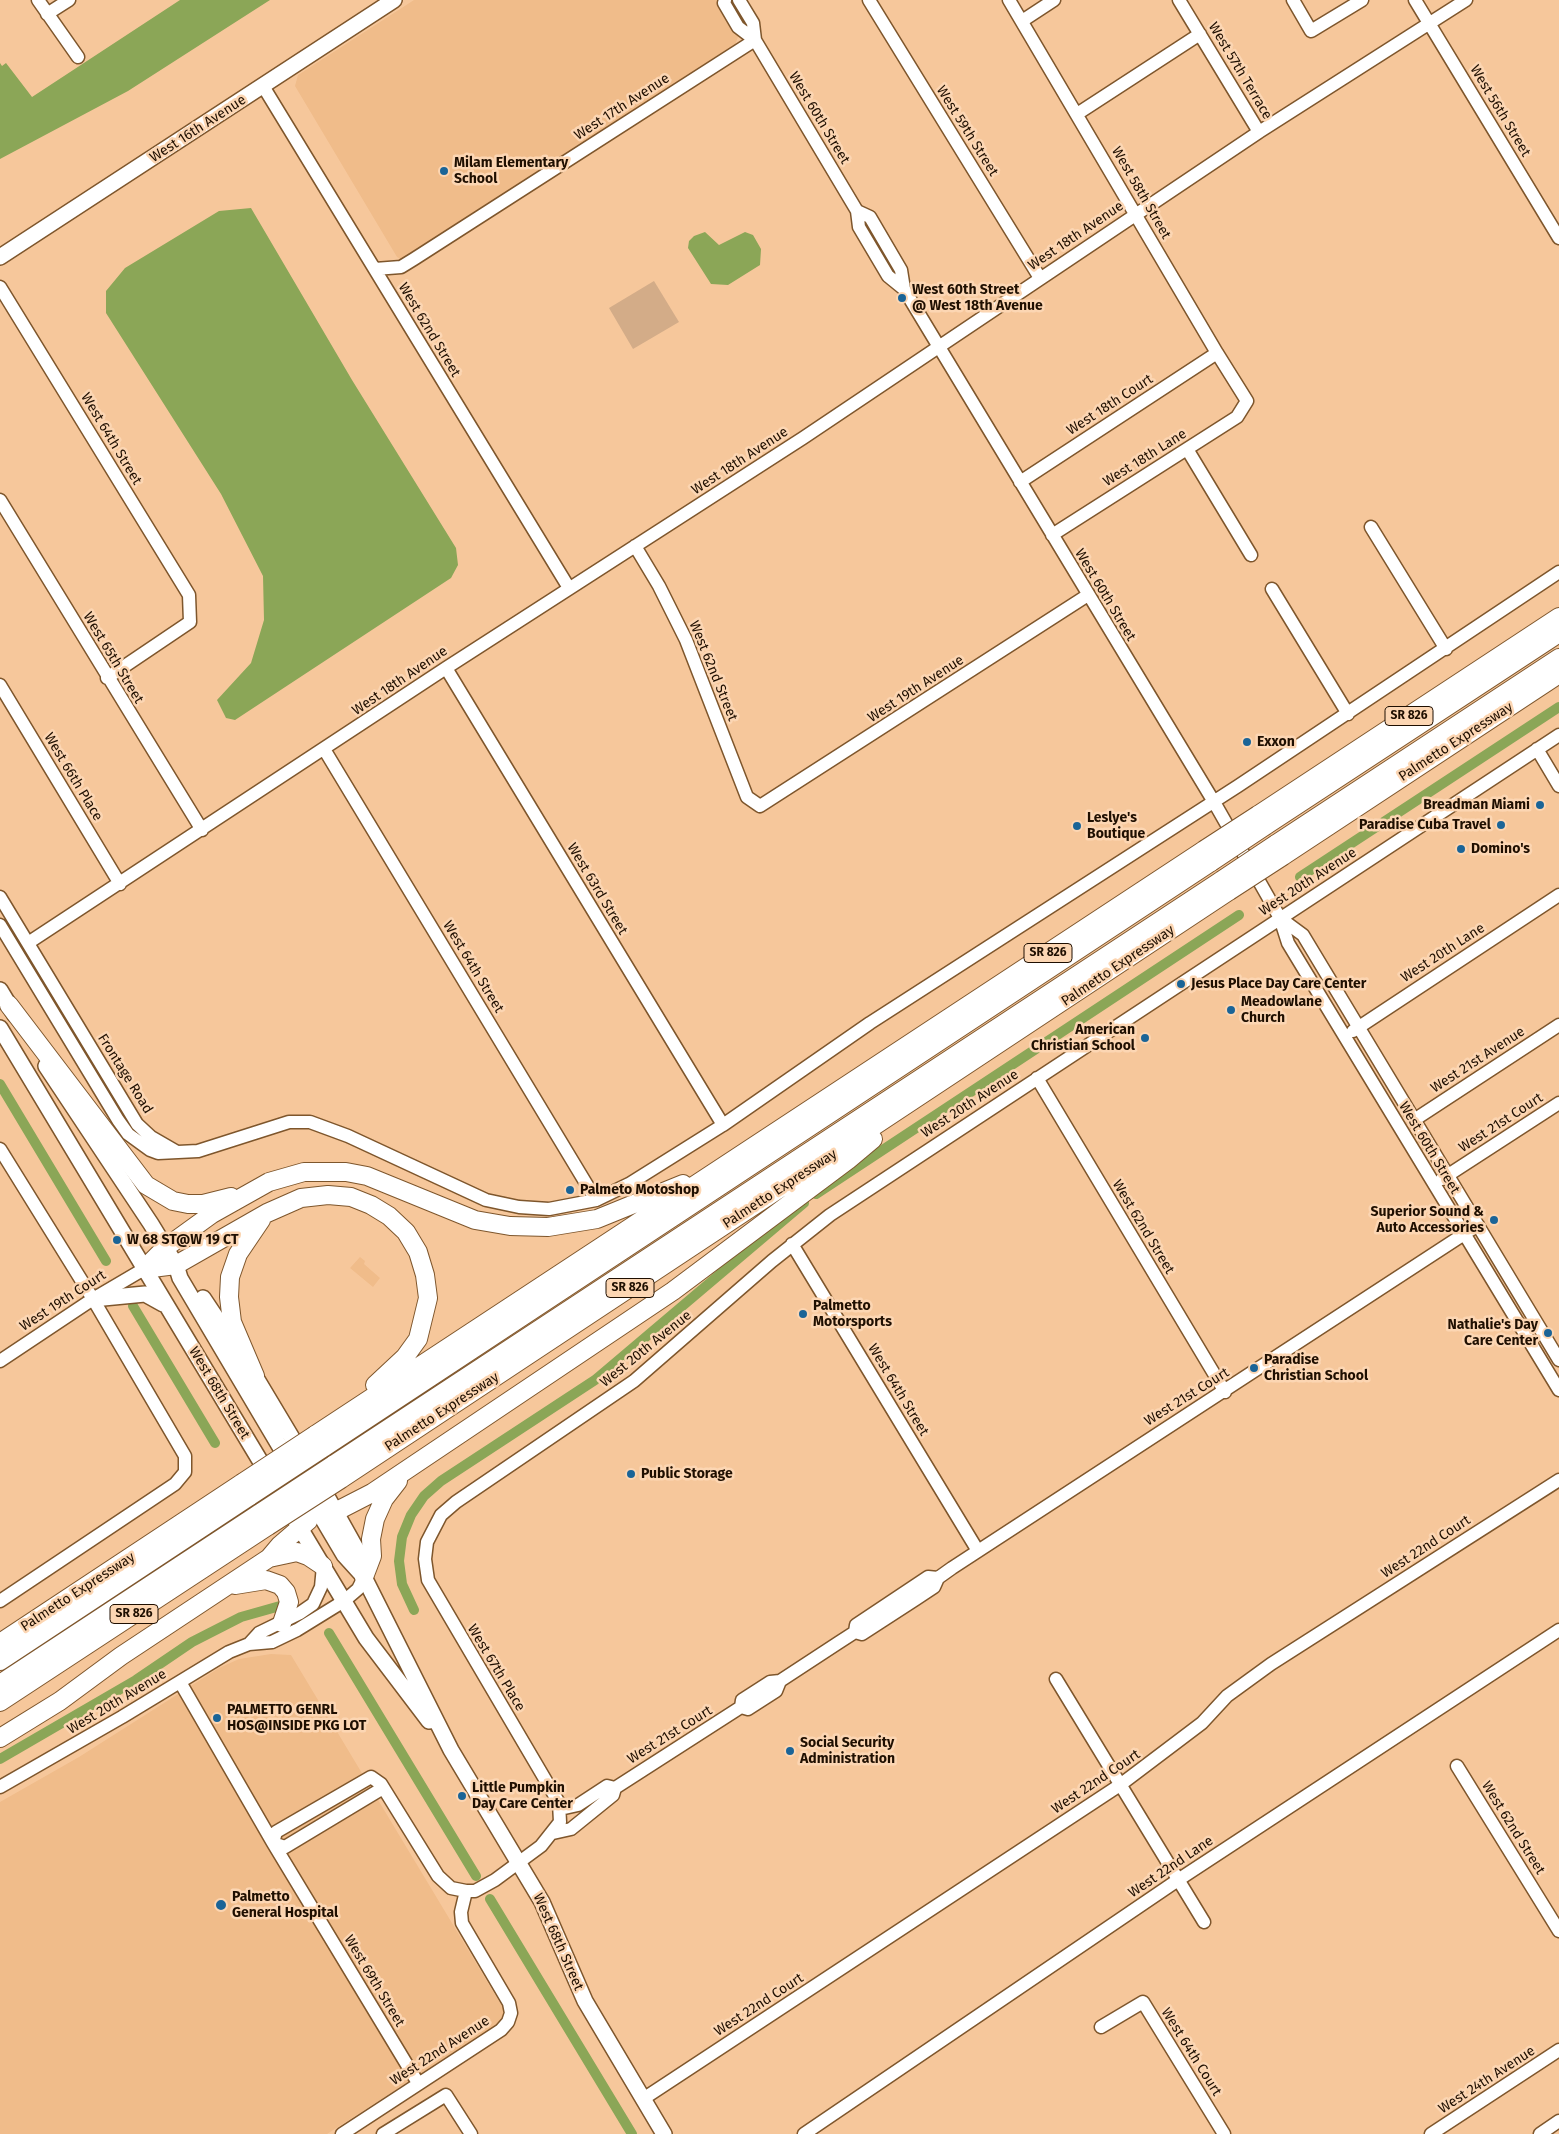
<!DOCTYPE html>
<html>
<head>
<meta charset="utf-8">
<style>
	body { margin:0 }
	canvas { display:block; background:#f6c79b }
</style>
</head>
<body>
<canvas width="1559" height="2134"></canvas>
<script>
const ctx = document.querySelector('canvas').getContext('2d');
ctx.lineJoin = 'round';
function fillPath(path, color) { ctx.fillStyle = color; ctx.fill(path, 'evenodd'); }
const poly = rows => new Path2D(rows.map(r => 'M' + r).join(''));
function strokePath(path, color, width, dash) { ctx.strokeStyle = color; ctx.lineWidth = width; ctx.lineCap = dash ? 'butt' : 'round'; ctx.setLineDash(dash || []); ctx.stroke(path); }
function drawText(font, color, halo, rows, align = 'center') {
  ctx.font = font + ' "Fira Sans",sans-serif'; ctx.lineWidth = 5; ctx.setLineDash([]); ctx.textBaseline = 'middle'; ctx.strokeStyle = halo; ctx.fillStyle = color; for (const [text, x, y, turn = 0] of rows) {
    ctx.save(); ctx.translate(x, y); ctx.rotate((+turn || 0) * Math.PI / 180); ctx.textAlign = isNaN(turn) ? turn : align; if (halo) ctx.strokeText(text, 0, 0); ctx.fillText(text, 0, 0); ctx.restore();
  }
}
fillPath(poly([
	[414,0,717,0,739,34,735,45,409,258,402,260,397,257,295,86,298,75],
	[360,1257,365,1261,364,1264,380,1278,373,1287,350,1268],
	[271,1654,291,1655,503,2008,504,2016,501,2022,327,2134,0,2134,0,1802,79,1757,219,1668,239,1659]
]), '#f0bc8a');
fillPath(poly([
	[654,281,679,322,633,349,609,308]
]), '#d3ac88');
fillPath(poly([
	[180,0,270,0,128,91,0,159,0,63,2,66,6,63,32,97],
	[251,208,352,380,456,548,458,565,451,578,235,720,226,718,217,700,251,663,264,620,263,576,221,494,106,313,106,291,125,268,219,211],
	[705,232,719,245,745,232,753,235,761,249,760,265,728,285,711,284,688,248,689,241,694,236]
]), '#8ba657');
strokePath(poly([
	[1300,877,1559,707],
	[0,1084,106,1261],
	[816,1194,1239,915],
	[133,1306,215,1443],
	[414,1610,402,1584,399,1561,402,1537,411,1515,424,1496,441,1481,595,1380,804,1203],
	[329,1633,476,1876],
	[0,1759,136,1680,192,1642,241,1617,280,1606],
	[490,1899,632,2134]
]), '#8ba657', 10);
const minor = poly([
	[38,0,78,57],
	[725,0,724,3,738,27,755,40],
	[739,0,753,23,755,40,857,211,859,227,888,276,904,289,1214,802,1280,918,1288,943,1559,1390],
	[869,0,1040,278],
	[1009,0,1217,353,1247,401,1237,417,1052,535],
	[1179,0,1259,132],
	[1293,0,1311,31,1362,0],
	[1415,0,1559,238],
	[47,14,69,0],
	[1022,21,1054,0],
	[263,86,569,588],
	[1077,114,1200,34],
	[857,211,870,217,901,270,904,289],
	[375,269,401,267,414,259,755,40],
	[0,287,189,595,190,622,107,678],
	[1187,449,1251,555],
	[1020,482,1217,353],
	[0,500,202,830],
	[1371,527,1446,649],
	[635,546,659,586,686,640,747,797,760,806,1088,595],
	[1272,589,1348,714],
	[446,668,723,1125],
	[0,685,120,884],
	[324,749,596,1200],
	[1537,749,1559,786],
	[0,897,137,1124,151,1137,177,1152],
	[1280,918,1303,935,1559,1360],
	[0,925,118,1120,128,1134,150,1150,158,1153,198,1151,289,1122,310,1122,348,1136,486,1200,519,1207,549,1209,596,1200,629,1184,723,1125,870,1023,1238,786,1559,572],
	[28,943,446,668,803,438,1259,132,1466,0],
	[1353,1031,1559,895],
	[1037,1078,1225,1392],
	[1414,1120,1559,1025],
	[0,1149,93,1299,185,1456,185,1472,175,1484,0,1601],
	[1442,1179,1559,1103],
	[792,1244,978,1551],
	[0,1361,93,1299,144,1269],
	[855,1632,862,1634,916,1599,934,1587,938,1578],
	[249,1644,259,1633,300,1613,313,1604,321,1587,323,1566],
	[1056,1679,1204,1922],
	[180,1682,273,1843,418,2083],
	[741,1707,742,1700,770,1682,780,1681,838,1643,855,1632,856,1625,928,1577,938,1578,952,1568,1478,1225],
	[1457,1766,1559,1931],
	[0,1787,122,1717,229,1652,249,1644,272,1642,297,1630,344,1601,358,1589,364,1577],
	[560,1809,578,1805,607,1786,615,1788],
	[553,1833,571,1829,613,1795,615,1788,741,1707,748,1709,776,1691,780,1681],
	[273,1843,276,1832,371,1777,381,1784,438,1876,451,1888,466,1891,475,1891,495,1880,541,1846,560,1822,559,1803,428,1580,425,1559,427,1542,441,1515,456,1502,634,1381,772,1261,830,1215,1559,735],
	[273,1843,285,1847,383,1788],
	[1101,2027,1143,2002,1224,2134],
	[643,2099,1120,1785,1202,1723,1227,1696,1271,1664,1559,1480],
	[342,2134,501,2030,508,2022,511,2013,509,2003,462,1923,461,1912,466,1891],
	[383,2134,446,2095,471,2134],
	[804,2134,1178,1880,1559,1630],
	[1431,2134,1559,2050],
	[1540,2134,1559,2121]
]);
const major = poly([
	[0,257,394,0],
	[0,990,15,1015],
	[0,1028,271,1479],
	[46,1066,151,1224,176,1265,180,1278,344,1555,364,1577,451,1750,542,1902,585,2001,664,2134],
	[203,1298,255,1376,325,1493,358,1552,363,1576],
	[93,1299,145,1294,163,1304],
	[294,1518,366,1638,429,1721]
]);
const highway = poly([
	[1258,815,1559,617],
	[1265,826,1559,633],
	[1276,844,1559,658],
	[1283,856,1559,674],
	[9,1005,146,1185,173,1201,188,1204,203,1204,231,1197],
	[144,1269,165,1248,212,1214,269,1182,304,1172,346,1172,367,1176,475,1220,510,1226,548,1227,597,1219,683,1184],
	[144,1269,176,1265,267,1213,301,1198,328,1195,351,1197,371,1205,389,1216,406,1232,418,1252,425,1275,428,1298,418,1339,405,1357,375,1385],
	[255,1376,232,1322,229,1297,230,1277,238,1254,261,1220],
	[315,1435,1204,850],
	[323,1448,1211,862],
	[333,1465,1222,880],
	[341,1479,1229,891],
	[275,1486,306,1509,321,1514,335,1512,372,1493,673,1291,848,1160,873,1139],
	[269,1558,297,1552,308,1556,323,1566],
	[364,1577,372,1556,371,1539,375,1519,384,1499,398,1481],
	[235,1585,266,1580,280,1585,286,1592,289,1602,282,1623],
	[0,1643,242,1483],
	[0,1661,250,1496],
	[0,1684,260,1513],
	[0,1702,268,1526],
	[0,1738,60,1701,121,1656,269,1558,280,1545,308,1521,312,1512,313,1501]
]);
strokePath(minor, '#7e562c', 15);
strokePath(major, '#7e562c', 18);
strokePath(highway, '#7e562c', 20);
strokePath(minor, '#fff', 12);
strokePath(major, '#fff', 15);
strokePath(highway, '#fff', 18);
const highwayBridge = poly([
	[1204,850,1258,815],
	[1211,862,1265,826],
	[1222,880,1276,844],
	[1229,891,1283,856],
	[242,1483,315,1435],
	[250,1496,323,1448],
	[260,1513,333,1465],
	[268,1526,341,1479]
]);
strokePath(highwayBridge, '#7e562c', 20, []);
strokePath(highwayBridge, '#fff', 18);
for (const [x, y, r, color] of [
	[444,171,5,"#1a6497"],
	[902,298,5,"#1a6497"],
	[1247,742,5,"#1a6497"],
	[1540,805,5,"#1a6497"],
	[1501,825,5,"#1a6497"],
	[1077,826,5,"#1a6497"],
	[1461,849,5,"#1a6497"],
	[1181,984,5,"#1a6497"],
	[1231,1010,5,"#1a6497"],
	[1145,1038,5,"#1a6497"],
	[570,1190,5,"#1a6497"],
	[1494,1220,5,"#1a6497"],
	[117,1240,5,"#1a6497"],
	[803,1314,5,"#1a6497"],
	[1548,1333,5,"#1a6497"],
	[1254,1368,5,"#1a6497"],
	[631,1474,5,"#1a6497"],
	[217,1718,5,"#1a6497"],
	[790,1751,5,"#1a6497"],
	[462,1796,5,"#1a6497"],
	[221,1905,6,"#1a6497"]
]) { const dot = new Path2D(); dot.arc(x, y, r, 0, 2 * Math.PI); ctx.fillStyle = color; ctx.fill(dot); strokePath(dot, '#fcd6b3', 2); }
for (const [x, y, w] of [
	[1409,716,48],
	[1048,953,48],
	[630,1288,48],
	[134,1614,48]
]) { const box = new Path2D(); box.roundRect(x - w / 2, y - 9.5, w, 19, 4); ctx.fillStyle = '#fcd6b3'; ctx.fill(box); strokePath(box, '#1f0f01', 1); }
drawText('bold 12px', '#1f0f01', null, [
	["SR 826",1409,716],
	["SR 826",1048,953],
	["SR 826",630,1288],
	["SR 826",134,1614]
]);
drawText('14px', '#1f0f01', '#fcd6b3', [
	["West 57th Terrace",1240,71,59],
	["West 17th Avenue",622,107,-33],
	["West 56th Street",1500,111,59],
	["West 60th Street",819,118,59],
	["West 16th Avenue",198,129,-33],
	["West 59th Street",967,131,58],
	["West 58th Street",1141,193,60],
	["West 18th Avenue",1076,236,-34],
	["West 62nd Street",429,330,59],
	["West 18th Court",1110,405,-33],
	["West 64th Street",111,439,59],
	["West 18th Lane",1145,458,-32],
	["West 18th Avenue",740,461,-33],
	["West 60th Street",1105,595,59],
	["West 65th Street",113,658,59],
	["West 62nd Street",713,671,68],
	["West 18th Avenue",400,681,-34],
	["West 19th Avenue",916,689,-33],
	["Palmetto Expressway",1456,742,-33],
	["West 66th Place",73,777,59],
	["West 20th Avenue",1308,882,-33],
	["West 63rd Street",597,889,59],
	["West 20th Lane",1443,953,-33],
	["Palmetto Expressway",1118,966,-34],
	["West 64th Street",473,967,59],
	["West 21st Avenue",1478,1060,-33],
	["Frontage Road",125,1074,58],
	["West 20th Avenue",970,1104,-33],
	["West 21st Court",1501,1123,-33],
	["West 60th Street",1429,1148,59],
	["Palmetto Expressway",780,1189,-33],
	["West 62nd Street",1143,1227,59],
	["West 19th Court",63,1301,-33],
	["West 20th Avenue",646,1349,-39],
	["West 64th Street",898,1390,59],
	["West 68th Street",219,1393,59],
	["West 21st Court",1187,1397,-32],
	["Palmetto Expressway",442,1412,-33],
	["West 22nd Court",1426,1547,-33],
	["Palmetto Expressway",78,1592,-33],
	["West 67th Place",496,1668,59],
	["West 20th Avenue",117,1702,-31],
	["West 21st Court",670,1735,-32],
	["West 22nd Court",1096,1782,-34],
	["West 62nd Street",1513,1828,58],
	["West 22nd Lane",1171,1867,-34],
	["West 68th Street",558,1942,66],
	["West 69th Street",374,1981,59],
	["West 22nd Court",759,2005,-33],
	["West 22nd Avenue",440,2051,-33],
	["West 64th Court",1191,2052,58],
	["West 24th Avenue",1487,2080,-33]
]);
drawText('bold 14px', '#1f0f01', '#fcd6b3', [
	["Milam Elementary",454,163],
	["School",454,179],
	["West 60th Street",912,290],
	["@ West 18th Avenue",912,306],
	["Exxon",1257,742],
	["Breadman Miami",1530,805,"right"],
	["Leslye's",1087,818],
	["Boutique",1087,834],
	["Paradise Cuba Travel",1491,825,"right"],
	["Domino's",1471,849],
	["Jesus Place Day Care Center",1191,984],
	["Meadowlane",1241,1002],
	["Church",1241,1018],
	["American",1135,1030,"right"],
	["Christian School",1135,1046,"right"],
	["Palmeto Motoshop",580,1190],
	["Superior Sound &",1484,1212,"right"],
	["Auto Accessories",1484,1228,"right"],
	["W 68 ST@W 19 CT",127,1240],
	["Palmetto",813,1306],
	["Motorsports",813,1322],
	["Nathalie's Day",1538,1325,"right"],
	["Care Center",1538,1341,"right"],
	["Paradise",1264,1360],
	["Christian School",1264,1376],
	["Public Storage",641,1474],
	["PALMETTO GENRL",227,1710],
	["HOS@INSIDE PKG LOT",227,1726],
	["Social Security",800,1743],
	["Administration",800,1759],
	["Little Pumpkin",472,1788],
	["Day Care Center",472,1804],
	["Palmetto",232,1897],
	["General Hospital",232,1913]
], 'left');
</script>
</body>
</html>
